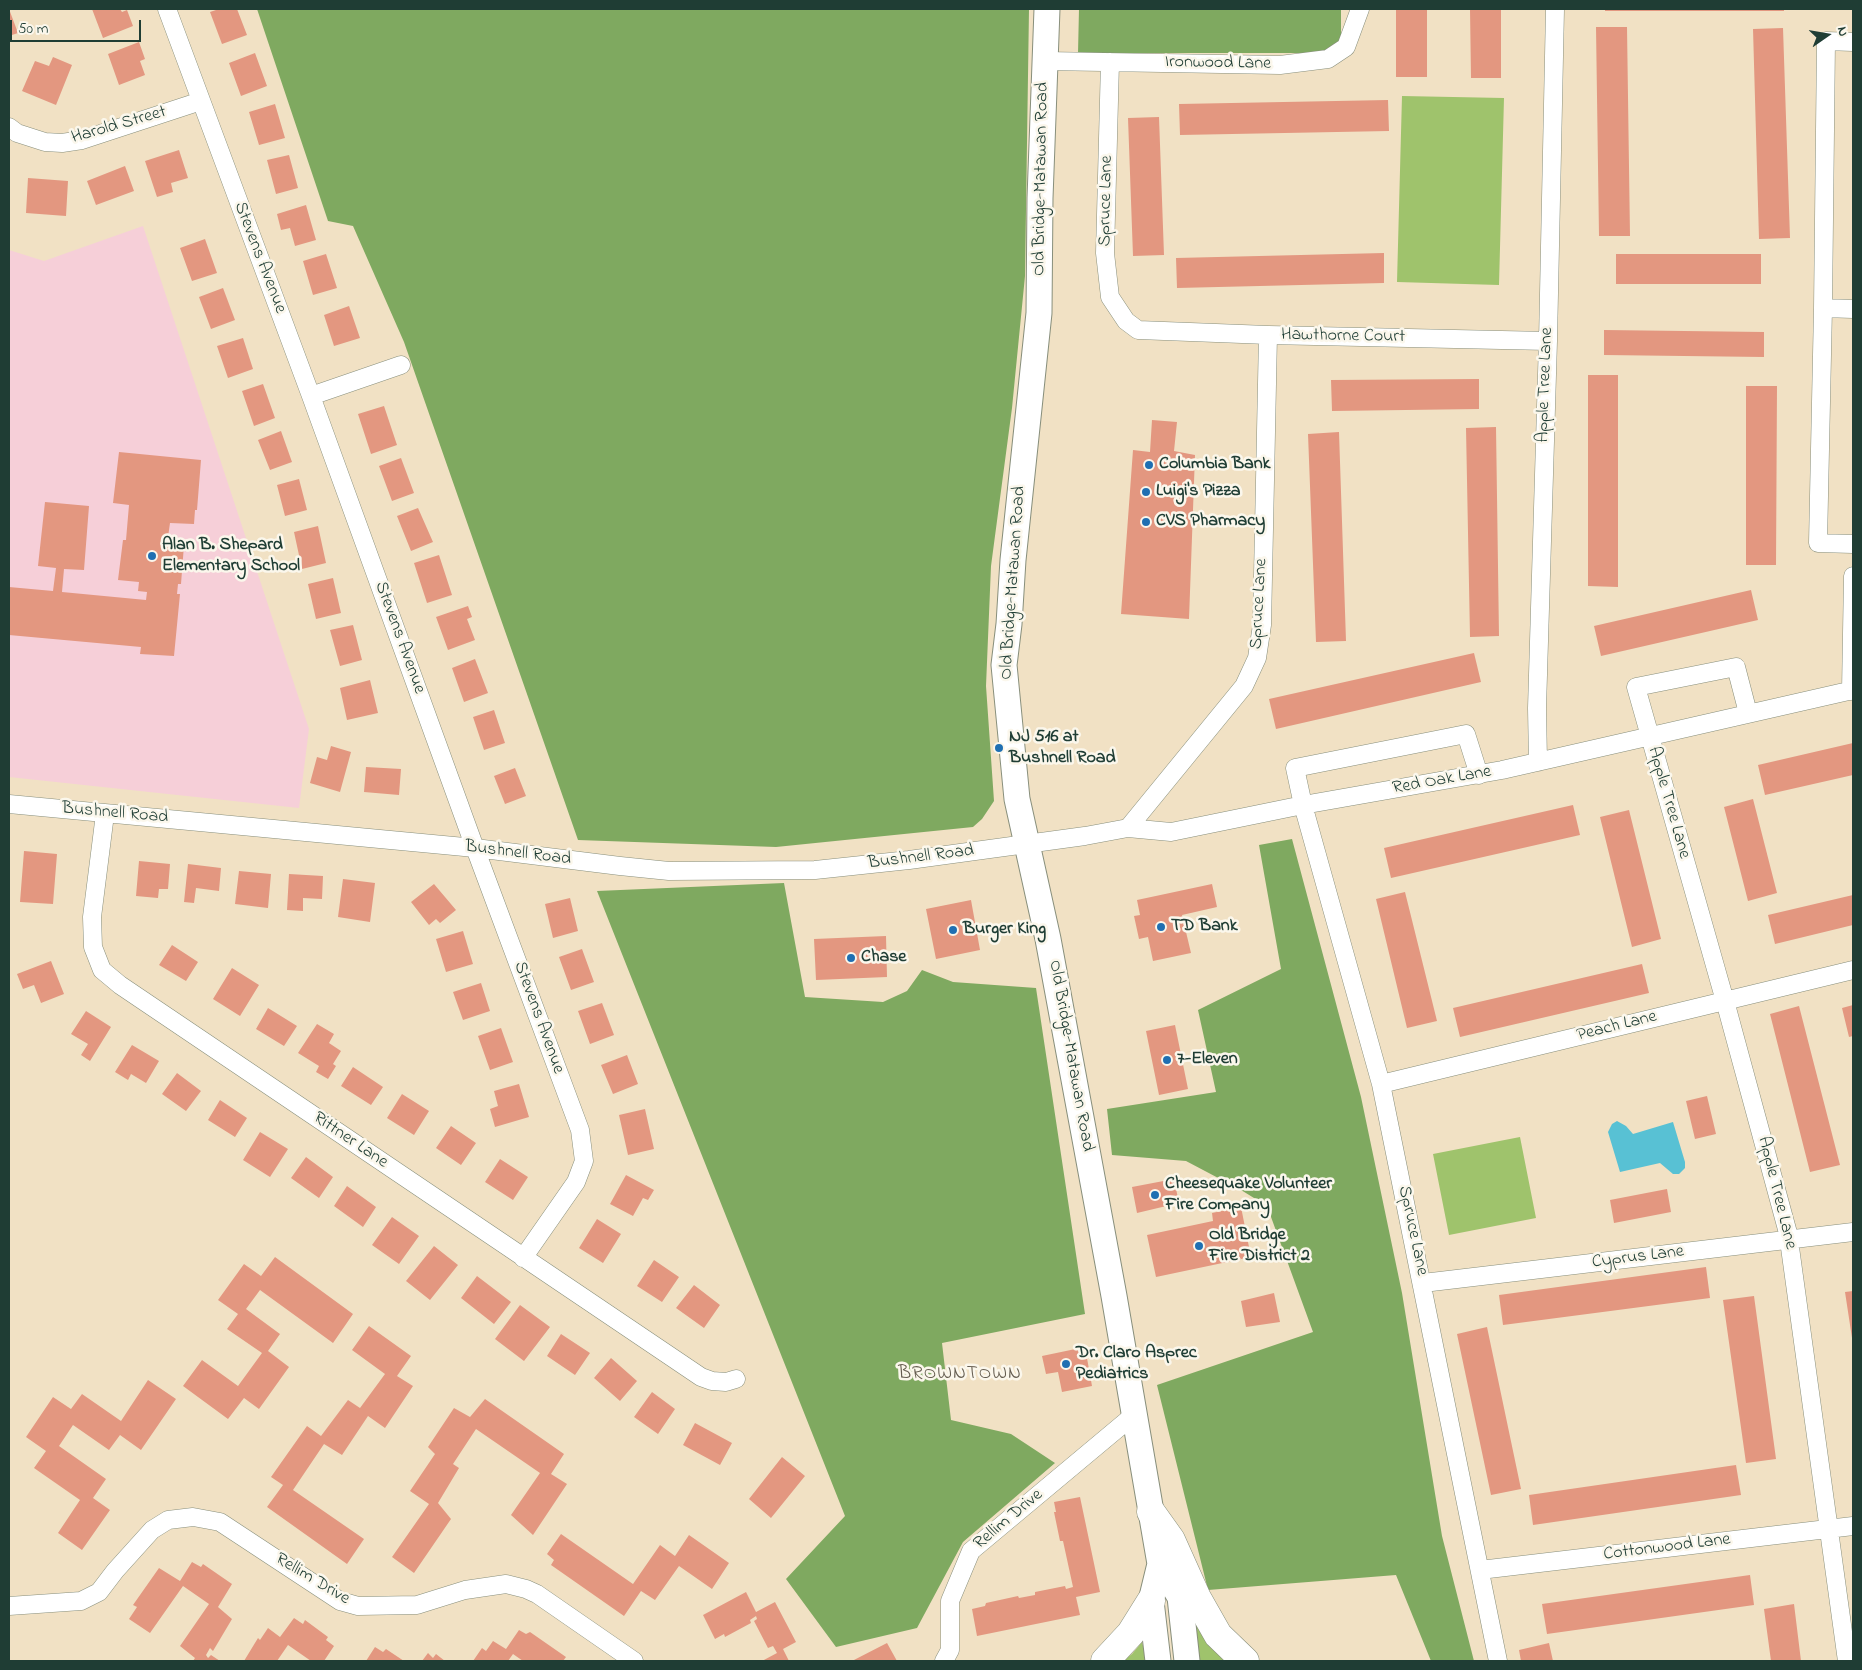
<!DOCTYPE html>
<html>
<head>
<meta charset="utf-8">
<style>
	body { margin:0 }
	#map { position:relative; width:1862px; height:1670px; overflow:hidden; background:#f1e1c4; font-family:"Indie Flower",sans-serif }
	canvas { display:block }
	.frame { position:absolute; inset:0; border:10px solid #1f3d34; pointer-events:none }
	.north { position:absolute; left:1802px; top:10px; width:50px; height:50px; -webkit-text-stroke:4px #fbf7ec; paint-order:stroke; rotate:77deg; font-size:14px; font-weight:700; line-height:20px; text-align:center; color:#1f3d34 }
	.north::after { content:''; display:block; margin:auto; width:18px; height:22px; background:#1f3d34; clip-path:polygon(50% 0,100% 100%,50% 72%,0 100%) }
	.scale { position:absolute; left:10px; top:20px; width:131px; height:22px; box-sizing:border-box; border:2px solid #1f3d34; border-top:0; padding-left:6px; font-size:15px; line-height:18px; white-space:nowrap; color:#1f3d34; -webkit-text-stroke:4px #fbf7ec; paint-order:stroke }
</style>
</head>
<body>
<div id="map">
<canvas width="1862" height="1670"></canvas>
<div class="frame"></div>
<div class="north">N</div>
<div class="scale">50 m</div>
</div>
<script>
const ctx = document.querySelector('canvas').getContext('2d');
ctx.lineJoin = 'round';
function fillPath(path, color) { ctx.fillStyle = color; ctx.fill(path, 'evenodd'); }
const poly = rows => new Path2D(rows.map(r => 'M' + r).join(''));
function strokePath(path, color, width, dash) { ctx.strokeStyle = color; ctx.lineWidth = width; ctx.lineCap = dash ? 'butt' : 'round'; ctx.setLineDash(dash || []); ctx.stroke(path); }
function drawText(font, color, halo, rows, align = 'center') {
  ctx.font = font + ' "Indie Flower",sans-serif'; ctx.lineWidth = 5; ctx.setLineDash([]); ctx.textBaseline = 'middle'; ctx.strokeStyle = halo; ctx.fillStyle = color; for (const [text, x, y, turn = 0] of rows) {
    ctx.save(); ctx.translate(x, y); ctx.rotate((+turn || 0) * Math.PI / 180); ctx.textAlign = isNaN(turn) ? turn : align; if (halo) ctx.strokeText(text, 0, 0); ctx.fillText(text, 0, 0); ctx.restore();
  }
}
fillPath(poly([
	[143,226,309,729,299,808,9,777,9,250,44,261]
]), '#f6cfd8');
fillPath(poly([
	[1402,96,1504,98,1499,285,1397,282],
	[1520,1137,1536,1218,1449,1235,1433,1154],
	[1191,1615,1230,1661,1196,1661],
	[1142,1642,1147,1661,1123,1661,1132,1654]
]), '#9fc36c');
fillPath(poly([
	[257,9,1029,9,1025,276,1012,408,991,566,986,686,994,801,982,819,973,827,776,847,578,840,404,342,353,226,328,221],
	[1079,9,1341,9,1341,53,1078,53],
	[1292,839,1361,1097,1402,1293,1442,1536,1474,1661,1431,1661,1396,1575,1208,1590,1157,1385,1313,1332,1267,1206,1241,1190,1186,1161,1112,1155,1107,1109,1216,1092,1198,1010,1281,969,1259,845],
	[784,883,805,997,883,1002,907,991,922,970,953,982,1036,988,1085,1314,942,1343,951,1420,1011,1434,1055,1463,963,1542,917,1628,836,1647,786,1579,845,1516,597,891]
]), '#7fa960');
fillPath(poly([
	[1617,1121,1626,1126,1633,1134,1673,1122,1685,1162,1685,1168,1679,1174,1673,1174,1660,1163,1620,1172,1608,1132,1612,1124]
]), '#58c1d4');
fillPath(poly([
	[9,9,18,33,9,36],
	[92,9,120,9,122,12,127,10,133,26,103,38],
	[219,9,237,9,247,35,222,44,210,12],
	[1396,9,1427,9,1427,77,1396,77],
	[1470,9,1501,9,1501,78,1471,78],
	[1605,9,1784,9,1784,11,1605,11],
	[1596,27,1627,27,1630,236,1599,236],
	[1783,28,1790,238,1759,239,1753,29],
	[139,42,145,59,140,61,145,75,119,85,108,54],
	[255,53,267,86,241,96,229,63],
	[53,57,72,65,56,105,22,91,35,61,49,66],
	[1388,100,1389,131,1180,135,1179,104],
	[275,104,285,138,259,145,249,112],
	[1159,117,1164,255,1133,256,1128,118],
	[179,150,188,178,171,183,173,192,157,197,145,161],
	[289,155,298,188,276,194,267,160],
	[125,166,134,191,96,205,87,181],
	[28,178,68,181,66,216,26,213],
	[306,205,316,240,295,246,290,228,281,230,277,214],
	[205,239,217,273,192,281,180,248],
	[1384,253,1384,283,1177,288,1176,258],
	[326,254,337,288,313,295,303,261],
	[1616,254,1761,254,1761,284,1616,284],
	[223,288,235,320,211,329,199,297],
	[349,306,360,338,334,346,324,315],
	[1604,330,1764,332,1764,357,1604,355],
	[243,338,253,369,228,378,217,346],
	[1588,375,1618,375,1618,587,1588,586],
	[1479,379,1479,409,1332,411,1331,380],
	[263,384,275,418,254,426,242,391],
	[1746,386,1777,386,1776,565,1746,565],
	[384,406,397,445,371,454,358,414],
	[1152,420,1177,422,1174,451,1195,455,1189,619,1121,614,1133,450,1150,452],
	[1496,427,1499,636,1470,637,1466,428],
	[281,431,292,462,270,470,258,440],
	[1339,432,1346,641,1316,642,1308,434],
	[119,452,201,460,197,510,195,510,194,524,170,523,167,544,184,545,181,584,178,584,177,594,180,594,174,656,140,654,141,647,9,635,9,587,53,591,56,568,38,566,45,502,89,506,84,570,64,569,62,592,146,600,147,592,138,591,139,582,118,580,123,540,126,540,129,505,113,503],
	[401,458,414,493,392,501,379,466],
	[299,479,307,510,285,516,277,485],
	[418,508,433,542,411,551,397,516],
	[318,526,326,563,302,569,294,532],
	[439,555,452,595,427,603,414,563],
	[333,578,341,613,316,619,308,584],
	[1751,590,1758,620,1601,656,1594,626],
	[468,606,472,617,467,619,475,640,448,650,436,617],
	[353,625,362,660,340,666,330,630],
	[1474,653,1481,682,1276,729,1269,699],
	[475,659,488,693,464,702,452,668],
	[370,680,378,713,347,720,340,688],
	[494,710,505,743,484,750,473,717],
	[1853,743,1853,775,1765,795,1758,765],
	[331,746,351,752,340,792,310,783,317,757,327,760],
	[366,767,401,769,399,795,364,792],
	[515,768,526,796,505,804,494,776],
	[1753,799,1777,893,1748,901,1724,807],
	[1573,805,1580,835,1391,878,1384,848],
	[1629,810,1661,939,1632,947,1600,817],
	[24,851,57,854,53,904,20,902],
	[139,861,170,864,168,889,159,889,158,898,136,896],
	[188,864,221,868,219,891,196,888,194,903,184,902],
	[239,871,271,874,268,908,235,904],
	[289,874,323,876,322,899,303,898,303,911,287,910],
	[343,879,375,883,370,922,338,917],
	[434,884,456,910,440,923,436,919,429,925,411,902],
	[1212,884,1217,907,1182,915,1191,953,1153,961,1148,937,1139,939,1134,916,1140,915,1137,900],
	[1405,892,1437,1021,1407,1028,1376,899],
	[1853,895,1853,925,1775,944,1768,915],
	[570,898,578,931,553,938,545,904],
	[971,900,980,950,936,959,926,909],
	[463,931,473,964,446,972,436,939],
	[886,936,887,977,816,980,814,939],
	[172,945,198,962,186,981,159,965],
	[582,949,594,982,571,990,559,957],
	[51,961,64,994,41,1003,34,985,23,989,17,974],
	[1642,964,1649,993,1460,1037,1453,1008],
	[232,968,259,985,240,1016,213,999],
	[481,983,490,1011,463,1020,453,992],
	[602,1003,614,1035,590,1044,578,1011],
	[1853,1005,1853,1036,1849,1037,1842,1008],
	[1799,1006,1840,1165,1810,1172,1770,1014],
	[268,1008,297,1026,284,1046,256,1029],
	[86,1011,111,1027,90,1061,81,1055,88,1044,71,1034],
	[317,1024,334,1034,329,1043,341,1051,333,1064,336,1066,328,1079,316,1072,319,1066,298,1053],
	[1175,1025,1188,1089,1159,1095,1146,1031],
	[501,1028,513,1062,490,1070,478,1036],
	[132,1045,159,1061,146,1083,131,1074,128,1080,115,1072],
	[627,1055,638,1084,613,1094,601,1065],
	[353,1067,383,1087,371,1105,341,1086],
	[177,1073,201,1091,186,1111,162,1094],
	[519,1084,529,1117,495,1127,490,1109,498,1106,494,1091],
	[402,1094,429,1111,414,1135,387,1118],
	[1707,1096,1716,1134,1695,1139,1686,1101],
	[220,1100,247,1118,235,1137,208,1120],
	[645,1109,654,1149,628,1155,619,1115],
	[451,1126,476,1143,461,1165,436,1148],
	[260,1132,288,1149,270,1177,243,1160],
	[306,1157,333,1177,319,1198,291,1178],
	[500,1159,528,1177,513,1200,485,1182],
	[626,1175,654,1190,648,1200,643,1198,633,1216,610,1204],
	[1174,1179,1179,1203,1137,1213,1132,1187],
	[347,1186,376,1207,363,1227,334,1206],
	[1667,1189,1671,1212,1614,1223,1610,1200],
	[1241,1207,1251,1257,1156,1277,1147,1235,1213,1221,1212,1213],
	[392,1217,419,1236,399,1264,372,1245],
	[597,1219,621,1234,603,1263,579,1248],
	[434,1246,458,1265,430,1300,406,1281],
	[275,1257,353,1314,333,1343,260,1290,246,1309,280,1334,268,1351,289,1367,259,1409,244,1398,228,1419,183,1386,202,1360,238,1386,262,1353,227,1329,238,1314,218,1300,244,1264,261,1276],
	[654,1260,679,1277,662,1302,637,1286],
	[1706,1267,1710,1298,1503,1325,1499,1295],
	[477,1276,511,1302,494,1324,461,1298],
	[694,1285,720,1305,704,1328,676,1308],
	[1853,1291,1853,1338,1852,1338,1845,1292],
	[1274,1293,1280,1322,1246,1327,1241,1301],
	[1754,1296,1776,1459,1746,1463,1723,1300],
	[520,1305,550,1327,524,1361,495,1339],
	[369,1326,411,1356,397,1376,413,1386,385,1428,368,1416,342,1455,324,1444,293,1490,364,1539,347,1564,267,1507,283,1485,271,1477,307,1426,321,1436,348,1400,360,1408,385,1374,352,1350],
	[1487,1327,1521,1489,1491,1495,1457,1334],
	[561,1334,590,1353,575,1375,547,1356],
	[1085,1347,1092,1386,1062,1392,1058,1372,1046,1374,1042,1356],
	[611,1358,637,1381,620,1401,594,1378],
	[148,1380,176,1399,141,1450,120,1435,109,1450,73,1425,59,1446,106,1479,93,1498,110,1510,82,1550,58,1533,80,1500,34,1468,46,1451,26,1437,53,1397,71,1409,82,1394,121,1421],
	[652,1392,675,1409,658,1434,634,1417],
	[485,1399,564,1454,551,1474,567,1484,533,1535,511,1515,540,1473,476,1429,453,1464,459,1468,438,1503,451,1519,414,1573,392,1557,429,1504,410,1491,435,1454,428,1447,454,1408,470,1417],
	[695,1423,732,1443,720,1465,683,1445],
	[782,1457,805,1476,771,1518,749,1499],
	[1736,1465,1741,1495,1533,1525,1529,1495],
	[1080,1497,1100,1592,1076,1597,1080,1615,977,1636,972,1609,985,1606,986,1603,1018,1596,1019,1598,1035,1595,1035,1592,1065,1586,1066,1589,1073,1587,1063,1541,1060,1541,1054,1512,1056,1512,1054,1502],
	[561,1534,633,1584,660,1545,675,1556,689,1535,729,1563,712,1589,679,1566,655,1600,641,1591,624,1616,551,1565,554,1560,547,1554],
	[192,1562,201,1567,203,1564,232,1584,218,1607,232,1619,213,1651,210,1648,206,1655,208,1658,211,1655,220,1661,193,1661,195,1658,180,1646,209,1604,183,1586,150,1633,129,1619,137,1607,133,1605,159,1568,180,1581],
	[1750,1575,1754,1605,1547,1634,1542,1604],
	[746,1592,756,1612,775,1602,796,1642,783,1649,789,1661,762,1661,777,1653,773,1646,768,1648,754,1621,757,1619,756,1616,750,1620,751,1623,725,1637,724,1634,715,1639,703,1615],
	[1794,1604,1801,1661,1771,1661,1764,1609],
	[294,1618,303,1624,305,1620,328,1637,326,1640,334,1646,324,1661,311,1661,288,1645,277,1661,244,1661,258,1638,260,1640,268,1628,280,1637],
	[519,1630,526,1634,530,1632,566,1657,563,1661,523,1661,513,1654,508,1661,473,1661,482,1648,486,1651,493,1641,506,1649],
	[887,1643,897,1661,852,1661],
	[1549,1643,1553,1661,1521,1661,1519,1650],
	[375,1647,383,1652,386,1649,404,1661,366,1661],
	[428,1653,433,1658,436,1654,445,1661,422,1661]
]), '#e39780');
const street = poly([
	[167,9,311,396,475,848,580,1130,584,1161,576,1182,523,1258],
	[1853,42,1826,41,1823,308,1818,543,1853,544],
	[1045,61,1280,65,1328,59,1346,47,1360,9],
	[1110,62,1105,253,1110,297,1126,321,1138,330,1268,335,1548,341],
	[9,127,17,133,45,142,62,143,82,140,201,101],
	[1823,308,1853,309],
	[311,396,401,365],
	[1851,691,1853,576],
	[1748,713,1736,667,1636,687,1725,1001,1788,1233,1847,1661],
	[1538,762,1537,708,1548,341,1555,9],
	[1479,775,1466,734,1295,768,1303,805,1381,1084,1498,1661],
	[9,804,475,848,620,866,669,871,815,870,909,860,1085,836,1128,828,1171,832,1303,805,1502,770,1853,690],
	[105,814,92,917,93,947,102,970,120,985,701,1377,712,1381,726,1382,736,1379],
	[1128,828,1244,686,1257,658,1262,625,1268,335],
	[1381,1084,1853,970],
	[1423,1283,1853,1232],
	[1480,1570,1853,1526],
	[9,1606,81,1601,99,1592,115,1571,152,1530,168,1520,193,1517,220,1522,340,1601,358,1606,417,1605,465,1590,506,1584,526,1589,537,1594,634,1661],
	[944,1661,950,1650,950,1601,971,1551,1135,1414]
]);
const secondary = poly([
	[1047,9,1040,198,1039,313,1013,560,1009,624,1004,665,1017,799,1048,939,1114,1296,1160,1564,1180,1597,1187,1661],
	[1158,1661,1151,1601,1160,1564]
]);
const highway = poly([
	[1151,1512,1171,1540,1197,1598,1218,1635,1245,1661],
	[1105,1661,1131,1633,1151,1601]
]);
strokePath(street, '#888f7c', 19);
strokePath(secondary, '#888f7c', 27);
strokePath(highway, '#888f7c', 29);
strokePath(street, '#fff', 18);
strokePath(secondary, '#fff', 25);
strokePath(highway, '#fff', 28);
for (const [x, y, r, color] of [
	[1149,465,5,"#1f6fb2"],
	[1146,492,5,"#1f6fb2"],
	[1146,522,5,"#1f6fb2"],
	[152,556,5,"#1f6fb2"],
	[999,748,5,"#1f6fb2"],
	[1161,927,5,"#1f6fb2"],
	[953,930,5,"#1f6fb2"],
	[851,958,5,"#1f6fb2"],
	[1167,1060,5,"#1f6fb2"],
	[1155,1195,5,"#1f6fb2"],
	[1199,1246,5,"#1f6fb2"],
	[1066,1364,5,"#1f6fb2"]
]) { const dot = new Path2D(); dot.arc(x, y, r, 0, 2 * Math.PI); ctx.fillStyle = color; ctx.fill(dot); strokePath(dot, '#fbf7ec', 2); }
drawText('18px', '#1f3d34', '#fbf7ec', [
	["Ironwood Lane",1218,64,1],
	["Harold Street",119,126,-16],
	["Old Bridge-Matawan Road",1042,179,-89],
	["Spruce Lane",1107,201,-89],
	["Stevens Avenue",259,258,69],
	["Hawthorne Court",1343,337,1],
	["Apple Tree Lane",1546,385,-88],
	["Old Bridge-Matawan Road",1014,583,-86],
	["Spruce Lane",1260,604,-87],
	["Stevens Avenue",399,638,70],
	["Red Oak Lane",1442,781,-10],
	["Apple Tree Lane",1668,803,74],
	["Bushnell Road",115,814,5],
	["Bushnell Road",518,854,7],
	["Bushnell Road",921,858,-7],
	["Stevens Avenue",538,1018,70],
	["Peach Lane",1617,1027,-14],
	["Old Bridge-Matawan Road",1070,1056,80],
	["Rittner Lane",350,1141,34],
	["Apple Tree Lane",1776,1193,76],
	["Spruce Lane",1412,1231,78],
	["Cyprus Lane",1638,1258,-7],
	["Rellim Drive",1009,1520,-40],
	["Cottonwood Lane",1667,1548,-7],
	["Rellim Drive",312,1580,31]
]);
drawText('bold 18px', '#1f3d34', '#fbf7ec', [
	["Columbia Bank",1159,465],
	["Luigi's Pizza",1156,492],
	["CVS Pharmacy",1156,522],
	["Alan B. Shepard",162,546],
	["Elementary School",162,567],
	["NJ 516 at",1009,738],
	["Bushnell Road",1009,759],
	["TD Bank",1171,927],
	["Burger King",963,930],
	["Chase",861,958],
	["7-Eleven",1177,1060],
	["Cheesequake Volunteer",1165,1185],
	["Fire Company",1165,1206],
	["Old Bridge",1209,1236],
	["Fire District 2",1209,1257],
	["Dr. Claro Asprec",1076,1354],
	["Pediatrics",1076,1375]
], 'left');
ctx.letterSpacing = '1px';
drawText('19px', '#645c4f', '#fbf7ec', [
	["BROWNTOWN",960,1375]
]);
ctx.letterSpacing = '0px';
</script>
</body>
</html>
